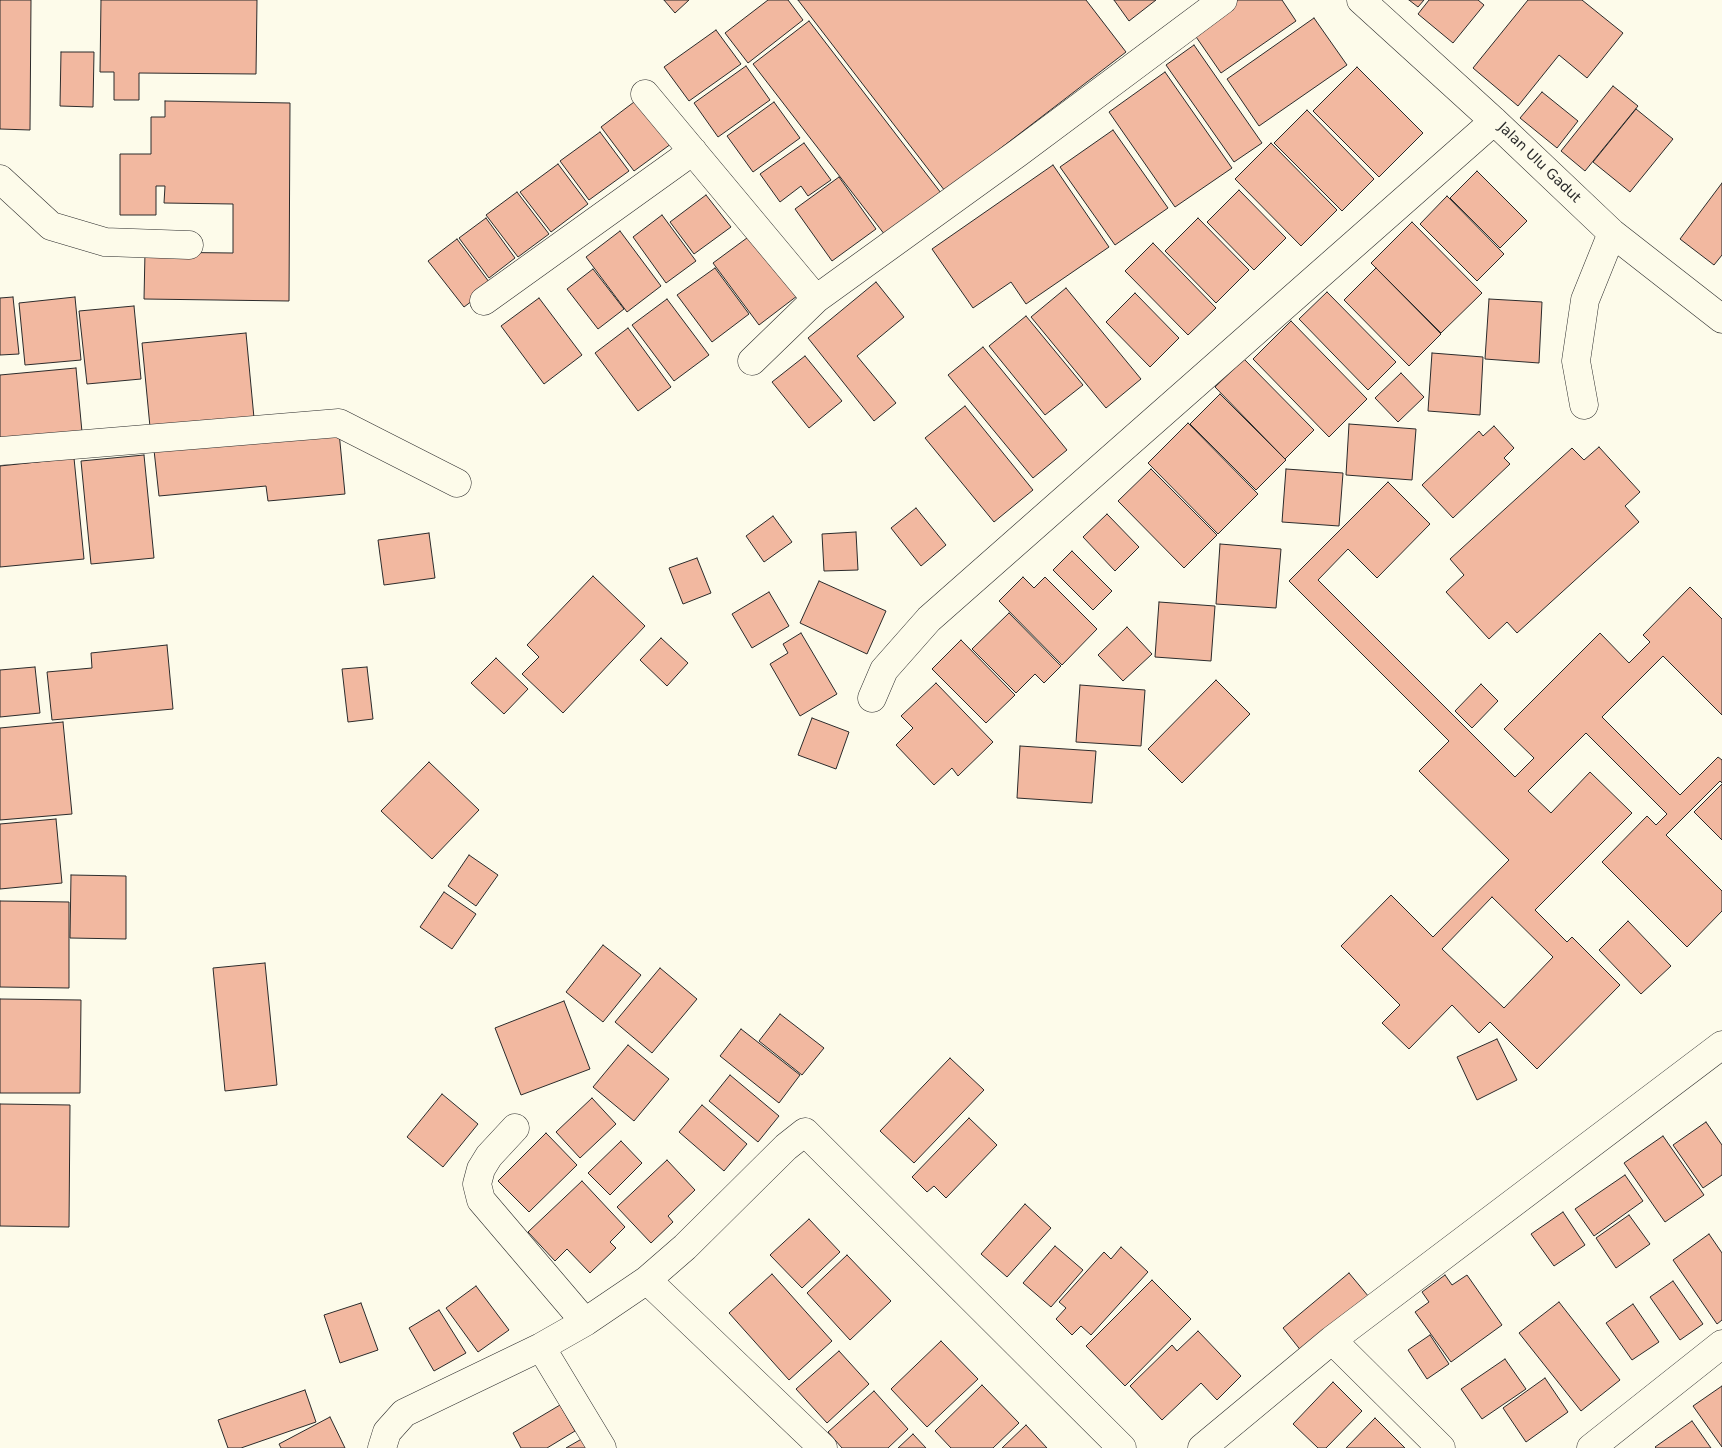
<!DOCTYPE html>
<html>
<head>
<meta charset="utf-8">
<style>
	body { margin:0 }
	canvas { display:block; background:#fdfbea }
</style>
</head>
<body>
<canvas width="1722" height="1448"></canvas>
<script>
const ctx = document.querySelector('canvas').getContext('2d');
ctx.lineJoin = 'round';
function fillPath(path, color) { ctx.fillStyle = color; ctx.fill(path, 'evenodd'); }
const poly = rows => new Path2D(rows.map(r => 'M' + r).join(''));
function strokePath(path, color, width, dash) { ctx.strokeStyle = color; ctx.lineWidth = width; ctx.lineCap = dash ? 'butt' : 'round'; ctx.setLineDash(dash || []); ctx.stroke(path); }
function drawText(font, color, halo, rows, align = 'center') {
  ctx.font = font + ' "DejaVu Sans",sans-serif'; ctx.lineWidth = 4; ctx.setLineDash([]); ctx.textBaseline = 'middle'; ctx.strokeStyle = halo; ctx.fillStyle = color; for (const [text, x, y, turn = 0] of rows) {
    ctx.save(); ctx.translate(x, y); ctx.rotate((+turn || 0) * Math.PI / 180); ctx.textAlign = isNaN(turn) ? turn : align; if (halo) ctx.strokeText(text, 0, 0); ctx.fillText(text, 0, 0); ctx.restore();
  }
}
const building = poly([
	[0,0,31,0,30,130,0,129,0,0],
	[101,0,257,0,256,74,139,73,139,100,114,100,114,72,100,72,101,0],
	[664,0,689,0,675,13,664,0],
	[768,0,788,0,803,20,748,63,725,33,768,0],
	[798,0,1086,0,1126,52,945,191,798,0],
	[1114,0,1156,0,1129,21,1114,0],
	[1237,0,1282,0,1296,21,1221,73,1192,31,1237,0],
	[1409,0,1424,0,1418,7,1409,0],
	[1429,0,1478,0,1484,5,1453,43,1418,14,1429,0],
	[1528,0,1582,0,1623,33,1587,78,1559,55,1518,106,1473,68,1528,0],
	[1314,18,1347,65,1259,126,1227,79,1314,18],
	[809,21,941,193,885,235,753,64,809,21],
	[716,30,741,64,689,101,664,67,716,30],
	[1194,45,1262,143,1234,162,1166,65,1194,45],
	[61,52,94,52,93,107,60,106,61,52],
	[746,66,770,100,718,137,694,103,746,66],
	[1357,67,1423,133,1379,177,1313,111,1357,67],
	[1165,72,1232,168,1175,207,1109,112,1165,72],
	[1613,86,1638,106,1585,171,1561,151,1613,86],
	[1542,92,1578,121,1557,148,1520,118,1542,92],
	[642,96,675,141,634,171,601,127,642,96],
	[165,101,290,103,289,301,144,299,145,252,233,253,233,204,164,203,165,186,156,186,156,215,120,215,120,154,151,154,151,117,165,117,165,101],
	[774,102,800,138,753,172,727,136,774,102],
	[1636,109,1673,139,1630,192,1593,162,1636,109],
	[1307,110,1374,179,1342,211,1274,143,1307,110],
	[1113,130,1168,208,1115,245,1060,167,1113,130],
	[600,132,629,171,589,200,560,161,600,132],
	[804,143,831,180,808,196,801,186,780,202,760,174,804,143],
	[1271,143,1337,210,1301,246,1235,179,1271,143],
	[558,164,588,204,551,232,520,192,558,164],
	[1053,165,1109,247,1026,304,1011,282,973,308,932,249,1053,165],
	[1477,171,1527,221,1500,248,1450,198,1477,171],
	[839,177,876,229,832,261,795,209,839,177],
	[1722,183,1722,255,1714,265,1680,239,1722,183],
	[1239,190,1286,238,1254,270,1207,222,1239,190],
	[517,192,549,234,518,257,486,215,517,192],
	[706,195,731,227,694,254,670,222,706,195],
	[1447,196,1504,254,1477,281,1420,224,1447,196],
	[662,215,696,261,666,283,633,237,662,215],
	[486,218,515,258,489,278,459,238,486,218],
	[1198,218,1249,270,1216,303,1165,251,1198,218],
	[1412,222,1482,293,1441,333,1371,263,1412,222],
	[620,231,661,286,627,312,586,257,620,231],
	[751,235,797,296,759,325,713,263,751,235],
	[457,239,492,286,464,307,428,261,457,239],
	[1153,243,1216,308,1188,335,1125,271,1153,243],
	[715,268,749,314,712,342,677,295,715,268],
	[1376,268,1441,334,1409,366,1344,300,1376,268],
	[593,269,624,309,598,329,567,289,593,269],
	[876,282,904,317,857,356,896,403,874,421,808,338,876,282],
	[1066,288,1141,379,1106,408,1031,317,1066,288],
	[1327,292,1396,362,1368,390,1299,319,1327,292],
	[1135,293,1179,338,1150,367,1106,322,1135,293],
	[13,297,19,354,0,355,0,298,13,297],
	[75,297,81,360,25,365,19,303,75,297],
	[539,298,582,355,544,384,501,326,539,298],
	[667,299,709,355,674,381,632,325,667,299],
	[1489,299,1542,302,1539,363,1485,359,1489,299],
	[134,306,141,379,87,384,79,311,134,306],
	[1026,316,1083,385,1045,415,989,346,1026,316],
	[1291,321,1367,399,1329,437,1253,359,1291,321],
	[628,328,671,387,638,411,595,353,628,328],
	[246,333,254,418,150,427,142,343,246,333],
	[983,347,1067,450,1033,478,948,375,983,347],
	[1432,353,1483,357,1480,415,1428,411,1432,353],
	[805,356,842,401,809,428,772,382,805,356],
	[1244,359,1314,430,1285,459,1215,387,1244,359],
	[76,368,82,432,0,440,0,375,76,368],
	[1401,373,1424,397,1398,422,1375,398,1401,373],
	[1220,394,1286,460,1256,490,1190,424,1220,394],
	[965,406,1033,490,994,522,925,438,965,406],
	[1188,423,1258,494,1218,534,1148,463,1188,423],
	[1349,424,1416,429,1412,480,1346,475,1349,424],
	[1494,426,1514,448,1504,458,1510,464,1453,518,1422,485,1479,431,1483,436,1494,426],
	[339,432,345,494,268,501,266,486,159,496,154,450,339,432],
	[1599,447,1640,492,1625,506,1639,522,1517,633,1507,622,1489,639,1446,592,1464,575,1450,559,1572,448,1584,460,1599,447],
	[144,455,154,558,91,564,81,461,144,455],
	[74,458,84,559,0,567,0,466,74,458],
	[1151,469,1217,535,1184,568,1118,501,1151,469],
	[1286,469,1343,473,1339,526,1282,522,1286,469],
	[1388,482,1430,524,1377,578,1348,549,1318,580,1515,777,1534,758,1504,729,1600,633,1629,663,1650,642,1643,635,1690,587,1722,619,1722,715,1663,656,1602,717,1680,795,1718,757,1722,760,1722,783,1720,781,1666,835,1722,891,1722,911,1687,947,1602,862,1647,816,1656,825,1667,814,1586,733,1528,791,1551,813,1590,772,1632,813,1535,910,1567,942,1572,937,1620,985,1537,1069,1490,1022,1479,1033,1452,1005,1409,1049,1382,1023,1400,1005,1341,946,1391,895,1433,937,1509,860,1419,771,1449,741,1289,581,1388,482],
	[1492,897,1553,957,1504,1008,1442,949,1492,897],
	[916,508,946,545,921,566,891,528,916,508],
	[1107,514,1139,547,1115,571,1083,537,1107,514],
	[773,516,792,542,764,562,746,536,773,516],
	[856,532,858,570,824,571,822,534,856,532],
	[429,533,435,578,384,585,378,540,429,533],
	[1220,544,1281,549,1276,608,1216,604,1220,544],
	[1072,551,1112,591,1093,610,1053,570,1072,551],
	[697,558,711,593,683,604,669,568,697,558],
	[593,576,645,626,563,713,522,674,539,657,527,645,593,576],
	[1023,577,1034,588,1045,577,1097,629,1062,665,999,601,1023,577],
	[819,581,886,611,867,654,800,623,819,581],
	[769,592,789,626,752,648,732,614,769,592],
	[1159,602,1215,606,1211,661,1155,657,1159,602],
	[1009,613,1061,666,1044,683,1035,674,1016,693,972,649,1009,613],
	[1127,627,1152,654,1123,681,1098,655,1127,627],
	[801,633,837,694,800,716,770,664,788,653,783,644,801,633],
	[661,638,688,663,667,686,640,660,661,638],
	[961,640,1015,695,986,723,932,669,961,640],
	[167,645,173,709,52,720,47,672,92,668,91,653,167,645],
	[496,658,528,689,504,714,471,683,496,658],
	[35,667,40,713,0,717,0,670,35,667],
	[367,667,373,719,348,722,342,669,367,667],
	[1216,680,1250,714,1182,783,1148,749,1216,680],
	[936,683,993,742,958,776,952,768,934,785,896,745,913,728,901,716,936,683],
	[1481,684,1498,701,1472,728,1455,711,1481,684],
	[1080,685,1145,690,1141,746,1076,742,1080,685],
	[812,718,849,732,836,769,798,755,812,718],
	[63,722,72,814,0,820,0,728,63,722],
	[1020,746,1096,751,1092,803,1017,798,1020,746],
	[429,762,479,810,432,859,381,811,429,762],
	[1722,784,1722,840,1694,812,1722,784],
	[56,819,62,883,0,889,0,824,56,819],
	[469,855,498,875,476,906,448,886,469,855],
	[71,875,126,876,126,939,70,938,71,875],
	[444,892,476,914,452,949,420,927,444,892],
	[0,901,69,902,69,988,0,987,0,901],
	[1628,921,1671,966,1641,994,1599,950,1628,921],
	[603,945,641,975,603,1022,566,992,603,945],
	[265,963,277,1085,225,1091,213,968,265,963],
	[660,968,697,999,652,1053,615,1022,660,968],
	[0,999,81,1000,80,1093,0,1093,0,999],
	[564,1001,590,1069,521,1095,495,1028,564,1001],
	[780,1014,824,1048,802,1075,759,1041,780,1014],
	[741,1029,800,1075,779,1103,720,1056,741,1029],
	[1497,1039,1517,1080,1477,1100,1457,1057,1497,1039],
	[628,1045,669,1079,634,1121,593,1087,628,1045],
	[950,1058,984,1090,914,1163,880,1131,950,1058],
	[730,1075,779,1116,758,1142,709,1101,730,1075],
	[442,1094,478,1124,443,1167,407,1137,442,1094],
	[592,1098,616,1124,580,1158,556,1132,592,1098],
	[0,1104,70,1105,69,1227,0,1226,0,1104],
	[702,1105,747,1144,724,1171,679,1132,702,1105],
	[969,1118,997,1145,946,1198,934,1186,927,1192,912,1177,969,1118],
	[1706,1122,1722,1145,1722,1175,1703,1188,1673,1145,1706,1122],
	[546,1133,577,1165,529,1212,498,1181,546,1133],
	[1663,1136,1704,1195,1665,1222,1624,1163,1663,1136],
	[621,1141,642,1163,610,1195,588,1173,621,1141],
	[667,1160,695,1190,668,1216,673,1222,651,1243,617,1207,667,1160],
	[1625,1175,1643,1201,1594,1236,1575,1209,1625,1175],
	[582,1181,625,1227,610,1242,616,1248,590,1273,567,1249,555,1261,528,1232,582,1181],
	[1025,1204,1051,1228,1007,1277,981,1254,1025,1204],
	[1563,1212,1585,1245,1554,1266,1531,1234,1563,1212],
	[1629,1215,1650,1244,1616,1268,1596,1238,1629,1215],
	[809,1219,840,1252,802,1288,770,1255,809,1219],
	[1709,1234,1722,1253,1722,1320,1717,1324,1673,1260,1709,1234],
	[1055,1246,1083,1270,1051,1307,1023,1283,1055,1246],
	[1121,1247,1148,1272,1091,1335,1081,1326,1072,1335,1056,1319,1066,1308,1059,1302,1104,1252,1111,1259,1121,1247],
	[847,1255,891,1301,850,1340,807,1293,847,1255],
	[1349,1273,1369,1297,1302,1352,1283,1328,1349,1273],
	[772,1274,832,1341,789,1380,729,1313,772,1274],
	[1445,1275,1452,1285,1467,1275,1502,1325,1451,1362,1415,1312,1429,1302,1422,1292,1445,1275],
	[1152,1280,1191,1319,1125,1386,1086,1346,1152,1280],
	[1673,1281,1703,1324,1680,1340,1650,1297,1673,1281],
	[476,1286,509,1330,478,1352,446,1308,476,1286],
	[1559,1302,1620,1380,1581,1411,1519,1333,1559,1302],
	[361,1303,378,1350,340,1363,324,1315,361,1303],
	[1633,1304,1659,1342,1632,1360,1606,1323,1633,1304],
	[439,1310,466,1353,434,1371,409,1328,439,1310],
	[1198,1331,1241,1376,1217,1400,1201,1383,1162,1420,1130,1386,1172,1345,1177,1351,1198,1331],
	[1430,1335,1449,1364,1427,1379,1408,1350,1430,1335],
	[941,1341,978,1379,927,1427,891,1389,941,1341],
	[839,1351,869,1384,827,1423,796,1389,839,1351],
	[1505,1359,1526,1389,1482,1419,1461,1389,1505,1359],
	[1545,1378,1568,1412,1526,1442,1503,1408,1545,1378],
	[1333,1382,1362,1411,1326,1448,1318,1448,1293,1424,1333,1382],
	[982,1385,1019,1423,993,1448,951,1448,935,1431,982,1385],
	[1722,1386,1722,1447,1693,1406,1722,1386],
	[305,1390,316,1422,241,1448,228,1448,218,1420,305,1390],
	[874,1391,908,1429,888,1448,842,1448,828,1432,874,1391],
	[560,1405,575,1431,547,1448,521,1448,513,1433,560,1405],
	[330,1417,345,1448,281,1448,279,1444,330,1417],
	[1375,1418,1405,1448,1346,1448,1375,1418],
	[1692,1421,1711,1448,1656,1448,1655,1447,1692,1421],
	[1026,1425,1047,1448,1002,1448,1026,1425],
	[913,1434,926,1448,898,1448,913,1434],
	[585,1437,592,1448,566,1448,585,1437]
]);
fillPath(building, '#f2b8a0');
strokePath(building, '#2b2b2b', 1);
const minor = poly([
	[1361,0,1494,121,1612,233,1722,319],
	[645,94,816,299],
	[0,179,51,226,105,242,189,245],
	[484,301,693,151],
	[752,361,816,299,1018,153,1223,0],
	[1584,405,1576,361,1585,300,1612,233],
	[0,451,339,423,457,483],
	[872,698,884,670,929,619,1494,121],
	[515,1128,489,1156,481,1169,477,1184,481,1200,585,1322],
	[647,1280,823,1448],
	[1332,1340,1441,1448],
	[541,1347,602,1448],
	[382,1448,387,1432,404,1413,541,1347,585,1322,647,1280,685,1247,786,1147,805,1132,1122,1448],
	[1202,1448,1332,1340,1722,1045],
	[1591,1448,1722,1344]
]);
strokePath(minor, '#2b2b2b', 29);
strokePath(minor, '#fdfbea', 28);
drawText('14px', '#2b2b2b', '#fdfbea', [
	["Jalan Ulu Gadut",1539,163,44]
]);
</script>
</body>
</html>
